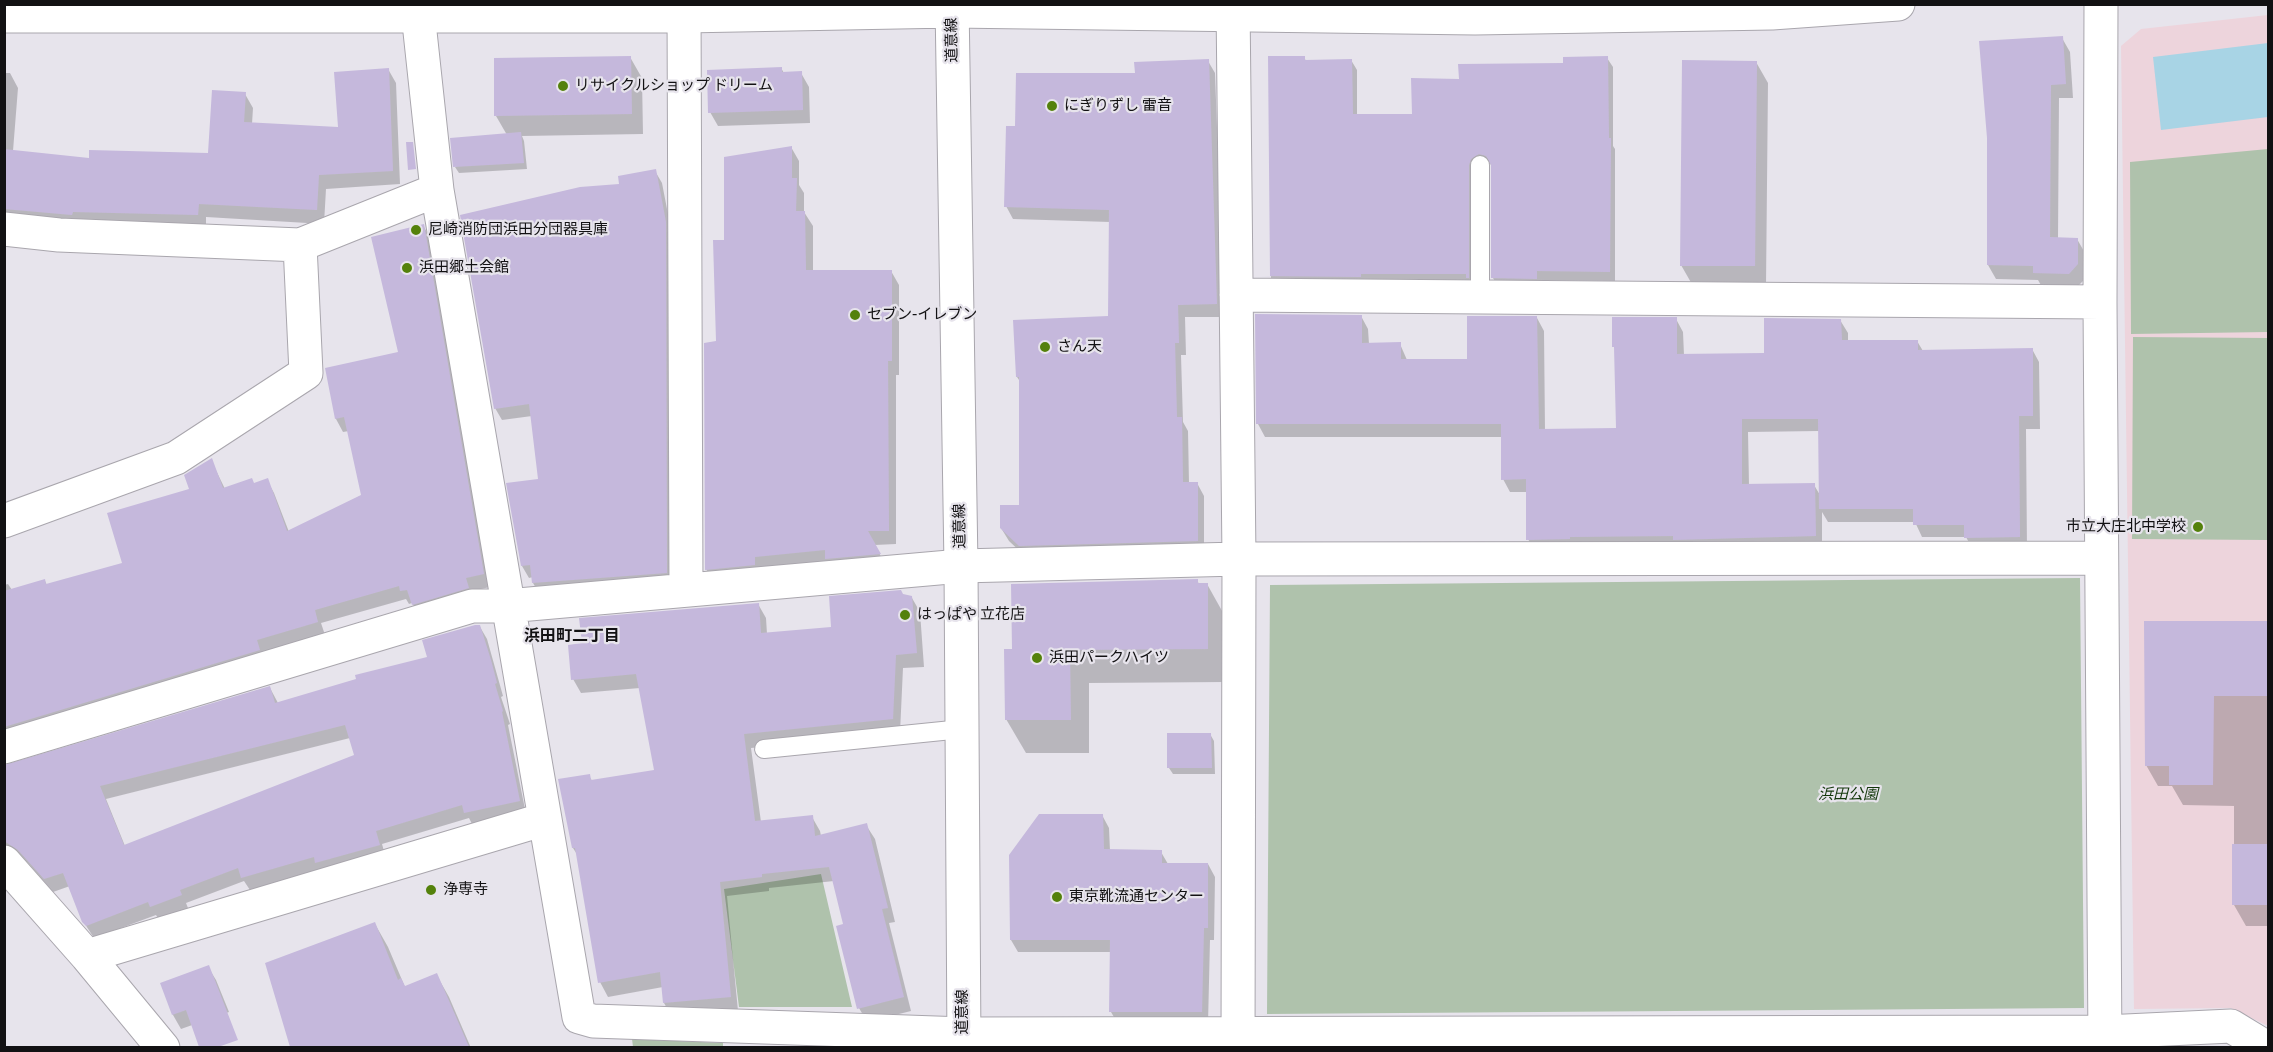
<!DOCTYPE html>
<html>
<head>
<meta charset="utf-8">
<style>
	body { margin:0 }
	#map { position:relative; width:2273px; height:1052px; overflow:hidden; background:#e7e4ec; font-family:Literata,serif }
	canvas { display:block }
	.frame { position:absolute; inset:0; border:6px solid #121113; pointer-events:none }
</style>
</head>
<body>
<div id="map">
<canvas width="2273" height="1052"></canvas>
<div class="frame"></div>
</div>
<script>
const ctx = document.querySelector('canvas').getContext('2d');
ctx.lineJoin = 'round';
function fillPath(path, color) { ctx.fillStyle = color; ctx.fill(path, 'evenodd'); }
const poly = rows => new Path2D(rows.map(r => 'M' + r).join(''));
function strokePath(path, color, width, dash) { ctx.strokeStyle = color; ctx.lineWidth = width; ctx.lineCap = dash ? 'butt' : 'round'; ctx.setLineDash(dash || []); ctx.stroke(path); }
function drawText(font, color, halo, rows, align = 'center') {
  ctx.font = font + ' Literata,"Noto Sans JP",serif'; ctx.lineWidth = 4.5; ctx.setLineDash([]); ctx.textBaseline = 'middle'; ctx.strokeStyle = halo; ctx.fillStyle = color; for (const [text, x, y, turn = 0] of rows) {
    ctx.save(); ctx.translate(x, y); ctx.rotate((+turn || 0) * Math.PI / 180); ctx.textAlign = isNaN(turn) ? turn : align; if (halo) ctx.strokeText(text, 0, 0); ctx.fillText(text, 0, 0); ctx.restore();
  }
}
fillPath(poly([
	[2268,15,2268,1026,2231,1008,2134,1009,2121,46,2141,29]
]), '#edd4dc');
fillPath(poly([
	[2268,149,2268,332,2131,334,2130,162],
	[2133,337,2268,338,2268,540,2132,539],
	[2080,578,2084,1008,1267,1014,1270,585],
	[821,874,852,1007,739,1007,724,889],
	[632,1039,723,1043,723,1047,633,1047]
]), '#afc2ac');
fillPath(poly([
	[2268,43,2268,117,2161,130,2153,57]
]), '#a8d4e5');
fillPath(poly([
	[2062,38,2070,52,2073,98,2059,98,2058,239,2077,239,2085,253,2085,279,2077,287,2042,287,2038,280,1996,279,1988,265],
	[630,57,642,78,643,134,522,136,524,141,527,169,459,173,455,167,507,135,496,116],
	[1304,57,1306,61,1351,60,1357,70,1357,116,1414,115,1460,80,1607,58,1613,67,1613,146,1615,149,1615,281,1542,280,1542,288,1498,287,1493,278,1493,165,1485,163,1473,287,1266,286,1262,278,1271,278,1269,58],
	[1208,61,1215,73,1224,317,1185,317,1186,355,1181,355,1183,422,1188,431,1189,483,1197,483,1204,496,1204,554,1027,558,1009,541,1001,528,1020,507,1021,383,1017,377,1109,317,1110,222,1013,219,1006,206,1016,127,1136,74],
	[1756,62,1768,83,1766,286,1693,286,1681,265],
	[781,68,784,73,801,73,809,87,810,123,718,126,710,112],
	[388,69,396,83,400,184,326,189,324,224,206,217,206,229,80,225,4,214,4,73,10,73,18,88,13,151,90,159,209,155,245,94,253,108,252,124,339,129],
	[791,147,799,161,799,185,804,193,804,212,813,226,813,271,891,271,899,285,899,375,896,375,896,544,875,545,887,568,714,583,706,569,718,343,725,242],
	[655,171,662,183,672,235,673,585,540,595,533,583,533,577,529,578,522,566,508,484,539,481,532,416,502,420,495,408,621,185],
	[423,225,430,238,490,587,472,591,421,617,412,603,409,604,406,599,321,623,325,635,4,743,4,585,8,584,12,590,45,581,47,585,124,564,191,490,211,460,225,489,254,484,267,480,274,493,289,532,362,495,349,431,343,432,336,419,326,369,400,353],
	[1361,316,1368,329,1369,344,1400,344,1407,360,1468,360,1537,318,1544,331,1545,430,1617,429,1616,351,1614,347,1676,319,1683,332,1684,355,1766,355,1840,320,1848,333,1848,341,1917,341,1923,351,2032,349,2039,362,2040,429,2026,429,2027,550,1973,550,1966,537,1922,537,1915,522,1828,522,1822,512,1822,549,1535,552,1528,539,1527,492,1510,492,1503,479,1502,437,1265,437,1258,424],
	[1819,431,1820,495,1814,485,1749,485,1748,432],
	[1197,580,1199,584,1207,584,1226,618,1227,682,1089,683,1089,753,1026,753,1006,719,1013,650],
	[902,596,912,598,920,612,924,667,903,668,900,733,751,748,761,822,812,817,820,831,821,836,866,825,875,839,895,922,889,923,911,1011,867,1022,859,1008,844,925,834,881,769,888,769,891,727,896,738,1011,672,1017,664,1003,663,987,608,997,600,982,578,856,573,848,589,776,593,782,656,771,640,688,581,693,573,679,758,604,766,618,767,634,833,628],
	[2146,623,2268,623,2268,926,2246,926,2234,905,2234,806,2183,805,2172,786,2158,786,2146,765],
	[480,627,487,639,503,696,501,697,510,724,508,725,526,814,473,826,469,818,382,844,386,858,250,890,244,881,186,903,188,908,159,920,156,915,94,938,83,921,70,886,53,892,27,862,18,857,4,858,4,767,270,688,278,703,429,658],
	[350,738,356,756,125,846,106,799],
	[1210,734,1214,741,1215,774,1173,774,1169,768],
	[1102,815,1109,828,1110,851,1161,852,1168,864,1208,864,1215,877,1214,940,1210,940,1208,1024,1118,1024,1111,1012,1112,952,1018,952,1011,940],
	[375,924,388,947,405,987,436,974,449,997,471,1048,292,1048,274,986],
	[208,967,216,980,229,1012,181,1029,173,1015,161,984]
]), '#0003');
fillPath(poly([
	[2063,36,2066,84,2051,85,2050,237,2078,238,2078,264,2069,274,2033,273,2033,266,1987,265,1987,138,1979,41],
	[631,56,632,114,494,116,494,58],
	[1268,56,1305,56,1305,60,1352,59,1353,114,1412,114,1411,78,1459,79,1458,64,1563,63,1563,57,1608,56,1609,138,1611,138,1610,272,1537,271,1537,279,1491,278,1491,165,1486,156,1479,154,1471,159,1469,165,1469,278,1466,278,1466,274,1361,274,1361,277,1259,276,1270,276],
	[1209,59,1217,304,1178,305,1179,343,1175,343,1177,417,1182,417,1183,482,1198,482,1198,541,1019,546,1000,528,1000,505,1019,505,1019,377,1016,377,1013,320,1108,316,1109,210,1004,207,1006,126,1015,126,1016,73,1135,73,1134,62],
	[1682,60,1757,61,1755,266,1680,266],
	[782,67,782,72,802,71,803,110,708,113,707,70],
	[389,68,393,171,319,175,317,210,199,204,198,215,73,212,72,215,4,209,4,149,89,158,89,150,208,153,212,90,246,92,244,122,338,127,334,72],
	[521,132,524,163,453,167,450,138],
	[406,142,413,142,416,169,408,170],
	[792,146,792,178,797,178,796,211,805,211,806,270,892,270,892,361,888,361,889,531,868,531,881,554,825,559,825,550,755,557,755,565,705,570,704,343,716,341,713,240,724,240,724,157],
	[656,169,666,222,667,573,532,583,530,565,521,566,506,483,538,479,529,404,494,409,460,215,580,187,619,184,618,176],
	[424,224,484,574,466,578,469,588,412,605,407,590,400,591,399,586,315,610,318,622,257,640,260,650,4,727,4,591,45,579,46,584,122,563,107,513,189,489,184,475,212,458,223,488,252,478,254,483,268,478,287,531,361,495,344,417,335,419,325,368,398,352,371,237],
	[1255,314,1362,315,1362,343,1401,342,1401,359,1467,359,1467,316,1537,316,1539,429,1616,428,1614,347,1612,347,1612,317,1677,317,1677,354,1764,353,1764,318,1841,319,1842,340,1918,340,1918,350,2033,348,2033,416,2019,416,2020,537,1964,538,1964,525,1913,525,1913,509,1819,509,1818,419,1742,419,1742,484,1815,483,1816,536,1673,540,1673,536,1570,537,1570,539,1526,540,1526,479,1501,480,1501,424,1256,424],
	[1198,579,1198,583,1208,583,1208,649,1070,650,1071,720,1005,720,1004,649,1012,649,1011,584],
	[901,590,903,594,912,596,917,653,896,655,893,719,744,734,755,821,813,815,815,836,867,823,888,908,882,909,904,997,857,1009,836,926,843,924,829,867,762,874,762,877,720,882,731,997,663,1003,660,972,598,983,575,848,572,848,558,779,590,774,591,780,654,770,636,674,571,680,568,645,582,643,579,618,759,603,761,633,831,627,829,596],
	[2144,621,2268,621,2268,696,2214,696,2213,785,2169,785,2169,766,2145,766],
	[475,625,480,625,491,660,497,683,495,684,503,711,502,712,520,801,464,813,462,805,376,831,380,845,315,863,314,857,241,878,238,868,180,890,182,895,150,907,148,902,86,926,82,922,63,873,44,879,18,850,4,841,4,765,270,686,275,703,356,679,355,675,427,657,422,640],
	[345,725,354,755,124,845,100,786],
	[1167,733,1211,733,1212,768,1167,768],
	[1039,814,1103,814,1104,849,1162,850,1162,863,1208,863,1208,928,1204,928,1202,1012,1109,1012,1110,940,1010,940,1009,855],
	[2232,844,2268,844,2268,905,2232,905],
	[375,922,398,980,401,978,405,986,437,973,469,1047,290,1047,265,963],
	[209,965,238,1040,218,1047,199,1047,186,1010,172,1015,160,983]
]), '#c5b8dc');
const service = poly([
	[1480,297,1480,165],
	[764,749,962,729]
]);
const minor = poly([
	[417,4,437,190,579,1017,593,1021,964,1034,2105,1032,2231,1026,2267,1048],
	[684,4,686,590],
	[1233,4,1239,559,1238,1048],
	[2101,4,2100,302,2105,1048],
	[4,229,59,235,300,245,437,190],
	[1236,295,2100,302],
	[4,521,176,458,306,373,300,245],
	[4,747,472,606,507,606,961,566,1239,559,2101,558],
	[4,862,87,956,163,1048],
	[87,956,545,819]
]);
const tertiary = poly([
	[952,4,961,566,964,1048],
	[4,16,685,16,952,11,1475,18,1772,13,1898,4]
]);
strokePath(service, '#a9a6ad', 20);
strokePath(minor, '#a9a6ad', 35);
strokePath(tertiary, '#a9a6ad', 35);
strokePath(service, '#fff', 18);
strokePath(minor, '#fff', 33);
strokePath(tertiary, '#fff', 33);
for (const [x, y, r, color] of [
	[563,86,6,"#54810b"],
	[1052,106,6,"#54810b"],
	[416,230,6,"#54810b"],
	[407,268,6,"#54810b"],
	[855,315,6,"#54810b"],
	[1045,347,6,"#54810b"],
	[2198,527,6,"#54810b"],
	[905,615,6,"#54810b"],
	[1037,658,6,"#54810b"],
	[431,890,6,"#54810b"],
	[1057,897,6,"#54810b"]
]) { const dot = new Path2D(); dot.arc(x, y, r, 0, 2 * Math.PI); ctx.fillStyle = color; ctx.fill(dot); strokePath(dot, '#e7e4ec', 2); }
drawText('15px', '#121113', '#e7e4ec', [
	["道意線",952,40,-91],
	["道意線",960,526,-91],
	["道意線",963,1012,-90]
]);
drawText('15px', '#121113', '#e7e4ec', [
	["リサイクルショップ ドリーム",575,86],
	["にぎりずし 雷音",1064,106],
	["尼崎消防団浜田分団器具庫",428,230],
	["浜田郷土会館",419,268],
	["セブン-イレブン",867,315],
	["さん天",1057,347],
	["市立大庄北中学校",2186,527,"right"],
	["はっぱや 立花店",917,615],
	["浜田パークハイツ",1049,658],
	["浄専寺",443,890],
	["東京靴流通センター",1069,897]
], 'left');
drawText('italic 15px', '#113609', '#e7e4ec', [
	["浜田公園",1848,795]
]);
drawText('bold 16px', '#121113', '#e7e4ec', [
	["浜田町二丁目",572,636]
]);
</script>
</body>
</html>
